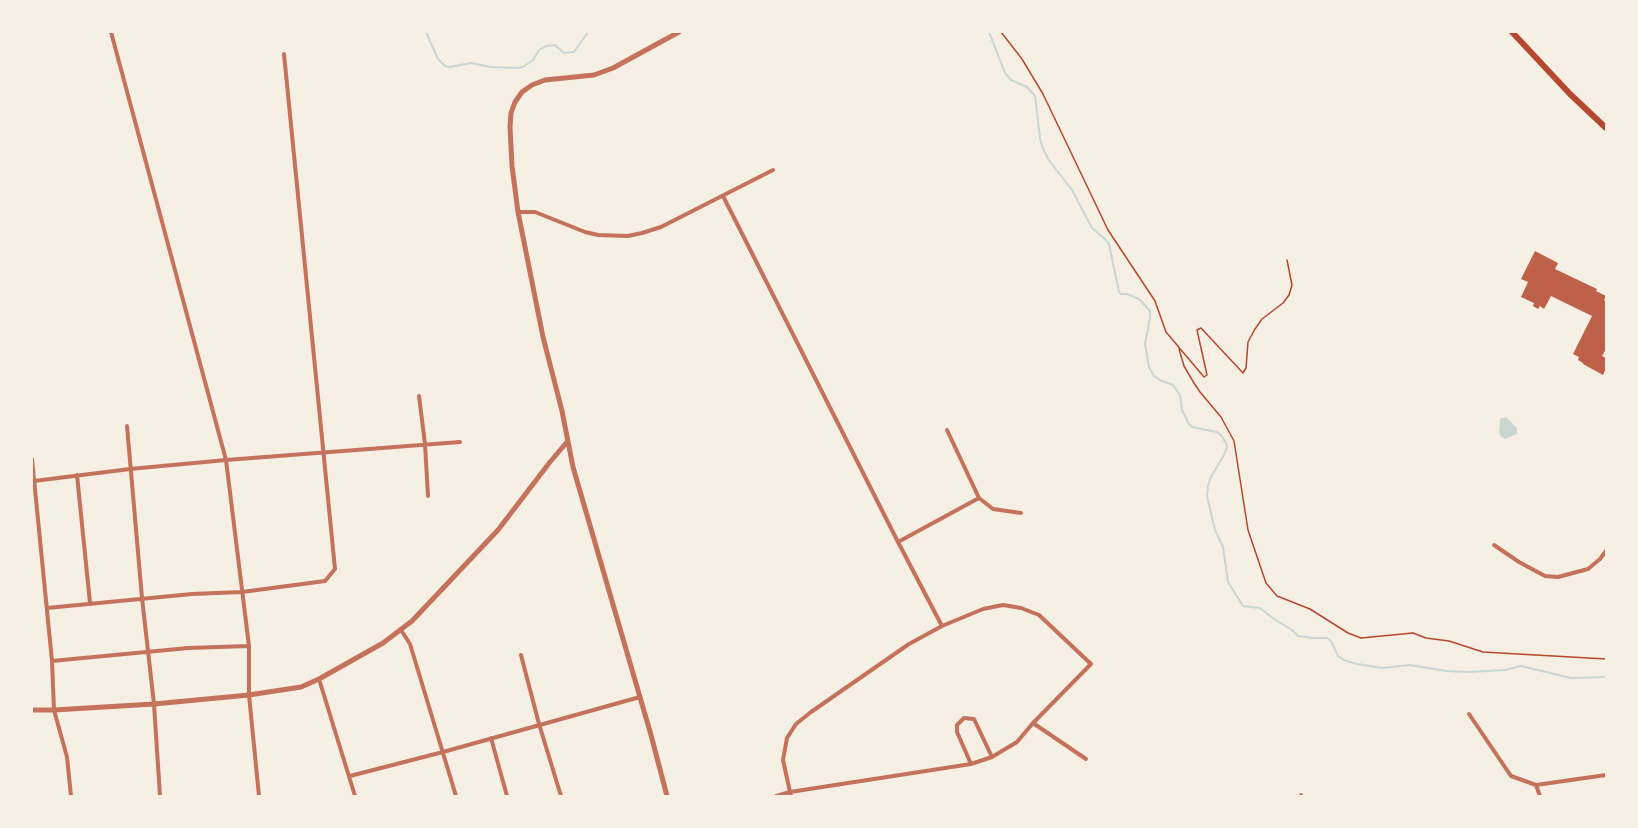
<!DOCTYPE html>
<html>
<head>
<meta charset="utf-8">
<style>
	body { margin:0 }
	#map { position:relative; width:1638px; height:828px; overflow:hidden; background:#f6efe4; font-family:Quicksand,sans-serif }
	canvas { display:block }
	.frame { position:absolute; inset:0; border:33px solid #f6efe4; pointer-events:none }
</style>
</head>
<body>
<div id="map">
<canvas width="1638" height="828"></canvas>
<div class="frame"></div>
</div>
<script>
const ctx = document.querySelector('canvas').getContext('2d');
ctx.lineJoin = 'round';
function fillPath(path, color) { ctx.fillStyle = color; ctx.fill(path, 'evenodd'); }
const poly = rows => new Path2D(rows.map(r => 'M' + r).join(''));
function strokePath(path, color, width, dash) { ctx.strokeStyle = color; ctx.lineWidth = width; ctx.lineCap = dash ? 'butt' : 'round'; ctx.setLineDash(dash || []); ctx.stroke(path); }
fillPath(poly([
	[1506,417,1517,428,1517,434,1505,439,1501,437,1499,432,1500,419]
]), '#c9d6d2');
strokePath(poly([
	[426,32,438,59,445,66,450,67,471,63,491,67,517,68,523,67,533,60,539,50,546,46,555,45,564,53,574,52,588,32],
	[989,32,1005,73,1011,80,1027,87,1035,96,1040,138,1042,146,1048,159,1072,190,1092,228,1105,239,1109,244,1119,292,1121,294,1127,294,1139,299,1150,311,1150,318,1145,344,1149,367,1154,376,1160,380,1173,385,1180,395,1182,410,1189,424,1192,427,1217,432,1221,435,1226,443,1227,447,1224,455,1211,477,1208,486,1207,496,1215,530,1223,547,1228,582,1243,606,1260,608,1274,619,1292,630,1298,636,1313,638,1327,638,1331,641,1338,656,1344,660,1357,664,1382,668,1410,665,1446,671,1468,672,1505,670,1521,666,1571,678,1606,677]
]), '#c9d6d2', 2);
fillPath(poly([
	[1535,251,1558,263,1555,269,1597,289,1596,291,1606,296,1604,300,1606,302,1606,349,1602,356,1606,358,1606,368,1603,375,1583,364,1583,363,1578,360,1579,357,1573,354,1592,316,1551,296,1544,309,1540,306,1538,309,1533,306,1534,303,1521,297,1528,282,1521,279]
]), '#bf614a');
strokePath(poly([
	[1001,32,1022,59,1043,94,1108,230,1155,301,1166,332,1204,377,1207,375,1197,330,1201,328,1243,373,1246,368,1248,342,1255,329,1262,319,1283,303,1289,295,1292,285,1287,260],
	[1179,349,1184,366,1194,383,1200,392,1221,417,1234,441,1248,530,1266,583,1277,596,1310,609,1348,633,1361,638,1413,633,1426,638,1449,641,1483,652,1606,659]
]), '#b5482f', 1.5);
strokePath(poly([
	[111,32,226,460,249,646,249,695,259,796],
	[723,196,898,542,942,626],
	[518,212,535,212,585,232,598,235,628,236,642,233,661,227,773,170],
	[419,396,425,444,428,496],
	[127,426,142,598,154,704,160,796],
	[947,430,979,498,993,509,1021,513],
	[32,459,52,661,54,710,67,757,71,796],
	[77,475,90,603],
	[34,481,130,469,226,460,460,442],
	[898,542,979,498],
	[1494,545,1519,562,1545,576,1558,577,1588,569,1600,559,1606,551],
	[47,608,192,594,242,592,325,581,335,569,284,54],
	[401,630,410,644,456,796],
	[521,655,539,724,561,796],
	[52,661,188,648,249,646],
	[319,679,355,796],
	[1469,714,1511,776,1536,785,1606,775],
	[1033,723,1086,759],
	[491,738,507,796],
	[971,764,957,732,957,725,964,718,974,719,992,757],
	[350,776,443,752,640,697],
	[1536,785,1540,796],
	[1301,795,1301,796],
	[776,796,790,792,971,764,992,757,1017,742,1033,723,1091,664,1039,615,1021,608,1003,605,983,609,942,626,909,644,811,712,796,724,787,738,783,760,790,792,791,796]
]), '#c5725c', 4);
strokePath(poly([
	[32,710,54,710,154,704,249,695,301,687,319,679,383,643,412,621,498,530,550,462,567,442],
	[667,796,651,735,573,467,562,411,543,337,518,212,512,166,510,127,511,113,515,102,522,92,532,85,545,80,594,75,613,68,679,32]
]), '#c5725c', 5);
strokePath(poly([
	[1512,32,1570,94,1606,128]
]), '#b5482f', 6);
</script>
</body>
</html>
